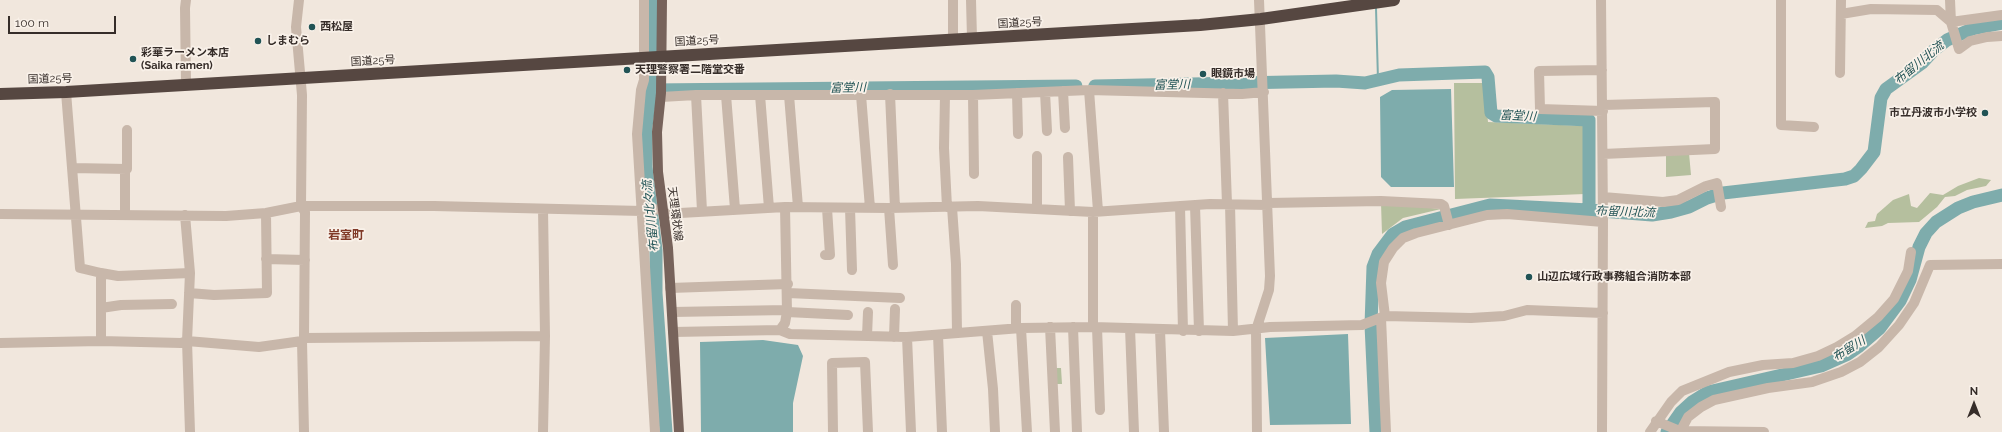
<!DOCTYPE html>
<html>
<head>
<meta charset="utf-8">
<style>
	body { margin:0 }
	#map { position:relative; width:2002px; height:432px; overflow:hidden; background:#f1e7dd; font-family:Raleway,sans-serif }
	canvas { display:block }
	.north { position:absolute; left:1954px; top:384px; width:40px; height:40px; -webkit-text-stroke:3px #f9f1e9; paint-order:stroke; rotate:0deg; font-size:11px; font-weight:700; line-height:16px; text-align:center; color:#362d29 }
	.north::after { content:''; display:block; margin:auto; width:14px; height:18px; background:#362d29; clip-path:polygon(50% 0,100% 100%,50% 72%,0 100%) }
	.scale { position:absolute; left:8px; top:16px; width:108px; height:18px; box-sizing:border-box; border:2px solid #362d29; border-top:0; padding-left:5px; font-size:12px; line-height:14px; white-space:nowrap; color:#362d29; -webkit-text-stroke:3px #f9f1e9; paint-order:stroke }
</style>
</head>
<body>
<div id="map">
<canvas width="2002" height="432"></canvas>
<div class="north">N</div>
<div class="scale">100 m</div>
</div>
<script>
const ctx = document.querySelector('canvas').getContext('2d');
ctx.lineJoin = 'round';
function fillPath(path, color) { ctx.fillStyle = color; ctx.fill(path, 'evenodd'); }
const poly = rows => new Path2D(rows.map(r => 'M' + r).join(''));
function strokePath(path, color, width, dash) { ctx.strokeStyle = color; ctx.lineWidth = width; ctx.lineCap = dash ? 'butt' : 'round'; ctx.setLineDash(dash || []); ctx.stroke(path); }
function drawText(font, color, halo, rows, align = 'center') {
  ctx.font = font + ' Raleway,"Noto Sans JP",sans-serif'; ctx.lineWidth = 3.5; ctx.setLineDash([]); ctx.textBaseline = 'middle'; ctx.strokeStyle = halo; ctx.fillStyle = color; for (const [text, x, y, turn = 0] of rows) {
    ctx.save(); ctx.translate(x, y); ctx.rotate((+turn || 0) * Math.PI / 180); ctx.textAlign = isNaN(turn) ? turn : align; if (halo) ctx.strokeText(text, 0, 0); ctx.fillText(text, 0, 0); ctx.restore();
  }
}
fillPath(poly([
	[1454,83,1484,83,1488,122,1585,126,1585,194,1455,199],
	[1666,153,1689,153,1691,175,1666,177],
	[1979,178,1991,180,1986,186,1967,190,1955,196,1945,197,1937,207,1919,222,1888,223,1882,226,1865,228,1868,222,1875,221,1877,214,1893,200,1909,194,1911,206,1917,208,1930,193,1943,195,1958,186],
	[1381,203,1441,209,1403,218,1382,234],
	[1055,368,1061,368,1062,384,1055,384]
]), '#b5bf9e');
fillPath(poly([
	[1451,89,1454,187,1391,187,1381,177,1380,97,1392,90],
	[1348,334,1351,424,1270,425,1265,338],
	[763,340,798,345,803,356,793,403,793,432,701,432,700,342]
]), '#7eacac');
strokePath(poly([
	[1376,8,1378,80]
]), '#7eacac', 2);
strokePath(poly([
	[653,0,651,90,646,127,646,167,656,250,656,293,666,432],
	[1095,86,1336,81,1365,83,1399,75,1485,72,1488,77,1491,113,1496,116,1589,120,1589,210],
	[651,90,1076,86],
	[1376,432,1371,325,1373,267,1378,254,1393,234,1405,227,1490,205,1589,210,1652,215,1671,212,1689,207,1707,198,1723,193,1845,179,1854,176,1861,169,1874,152,1881,98,1886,89,1922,63,1933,51,1947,40,1972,29,2002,23],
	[1667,432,1681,412,1692,402,1708,392,1821,366,1848,354,1858,347,1880,328,1900,301,1910,280,1919,247,1926,233,1936,222,1958,208,1973,202,2002,195]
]), '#7eacac', 13);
strokePath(poly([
	[299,0,296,27,302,95,301,206,305,212,304,338,302,341,304,432],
	[644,0,644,80,641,90,637,134,655,432],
	[953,0,953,40],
	[971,0,972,38],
	[1601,0,1603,218,1602,432],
	[1781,0,1781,125,1814,127],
	[1950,0,1951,22,1959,49,1970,41,1987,37,2002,36],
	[1841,14,1871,9,1937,10,1951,22,2002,15],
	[1602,70,1539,71,1540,109,1603,111],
	[1840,73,1841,0],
	[186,85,185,8,186,0],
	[1089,90,1098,211],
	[1063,91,1065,128],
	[66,92,80,268,101,273,101,341],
	[1045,92,1047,131],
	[1017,93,1018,134],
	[1223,93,1227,204],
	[890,94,895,208],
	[696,95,702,211],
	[726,95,735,209],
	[760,95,769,208],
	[789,95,798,207],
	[861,95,870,208],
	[945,95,944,148,947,207],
	[973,95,974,174],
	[661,97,696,95,973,95,1089,90,1242,94,1264,92],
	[1603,105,1715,102,1715,149,1603,154],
	[1037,156,1037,209],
	[1068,157,1070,211],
	[72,168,127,169,127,130],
	[125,169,125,214],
	[1603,197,1663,202,1678,200,1706,186,1717,183,1721,207],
	[1268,203,1381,201,1441,204,1444,206,1449,225],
	[1230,204,1233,331],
	[1195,205,1199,331],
	[1180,206,1183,331],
	[785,207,787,312,785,323,780,330,790,334,907,337,1021,328,1093,327,1233,331,1270,327,1362,325,1385,316,1471,318,1504,316,1527,310,1603,313],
	[952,207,956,264,957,333],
	[850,208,852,270],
	[889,208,893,265],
	[543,209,545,336,543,432],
	[0,214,226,216,266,213,301,206,434,206,642,211,662,209],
	[663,214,785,207,889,208,978,206,1093,212,1210,204,1268,205],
	[185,215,190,273,187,341,190,432],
	[825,255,830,255,827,208],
	[266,259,305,260],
	[101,273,118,276,190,273],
	[670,288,788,284],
	[189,293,214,295,267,293,266,213],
	[788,293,900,298],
	[1016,305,1016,328],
	[101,308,121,305,172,304],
	[672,312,787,310],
	[787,312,848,315],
	[1385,316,1381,283,1384,262,1393,248,1403,238,1416,233,1487,215,1507,214,1603,222],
	[1381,318,1386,432],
	[1050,327,1055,432],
	[1073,327,1077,432],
	[1093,327,1093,212],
	[1097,327,1100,410],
	[1021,328,1027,432],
	[1130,328,1134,432],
	[1160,330,1164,432],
	[987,331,993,389,995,432],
	[673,332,780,330],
	[938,335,942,432],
	[867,336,868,312],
	[894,337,895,309],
	[907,337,911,432],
	[304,338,545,336],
	[0,343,101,341,181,343,187,341,259,347,302,341],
	[1656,421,1680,431,1764,432],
	[833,432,832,363,865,362,868,432],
	[1257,432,1256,330,1269,290,1270,276,1259,0],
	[1650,432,1671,402,1682,391,1729,372,1763,365,1793,363,1818,356,1837,347,1855,336,1878,317,1894,299,1908,271,1911,252],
	[1680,432,1688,417,1701,407,1714,400,1768,388,1812,382,1841,372,1860,362,1879,347,1899,325,1914,303,1930,265,2002,264]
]), '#c8b7aa', 10);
strokePath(poly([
	[662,0,661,93,657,132,658,172,668,248,679,432]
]), '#77635b', 10);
strokePath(poly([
	[0,94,66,92,1200,25,1261,19,1394,0]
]), '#564741', 12);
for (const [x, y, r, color] of [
	[312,27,4,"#215355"],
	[258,41,4,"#215355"],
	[133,59,4,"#215355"],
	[627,70,4,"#215355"],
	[1203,74,4,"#215355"],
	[1985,113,4,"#215355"],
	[1529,277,4,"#215355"]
]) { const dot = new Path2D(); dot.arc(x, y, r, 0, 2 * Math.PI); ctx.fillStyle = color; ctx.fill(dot); strokePath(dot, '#f9f1e9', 1.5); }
drawText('11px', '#362d29', '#f9f1e9', [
	["国道25号",1020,23,-3],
	["国道25号",697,41,-3],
	["国道25号",373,61,-3],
	["国道25号",50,79,-2],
	["天理環状線",675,214,83]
]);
drawText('bold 11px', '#362d29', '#f9f1e9', [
	["西松屋",320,27],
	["しまむら",266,41],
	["彩華ラーメン本店",141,53],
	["(Saika ramen)",141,66],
	["天理警察署二階堂交番",635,70],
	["眼鏡市場",1211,74],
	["市立丹波市小学校",1977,113,"right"],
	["山辺広域行政事務組合消防本部",1537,277]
], 'left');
drawText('italic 12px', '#215355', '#f9f1e9', [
	["布留川北流",1919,63,-39],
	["富堂川",1172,85,-1],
	["富堂川",848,88,-1],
	["富堂川",1518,116,3],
	["布留川北流",1625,212,2],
	["布留川北々流",651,216,-96],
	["布留川",1849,349,-32]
]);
drawText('bold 12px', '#803927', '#f9f1e9', [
	["岩室町",346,235]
]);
</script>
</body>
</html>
